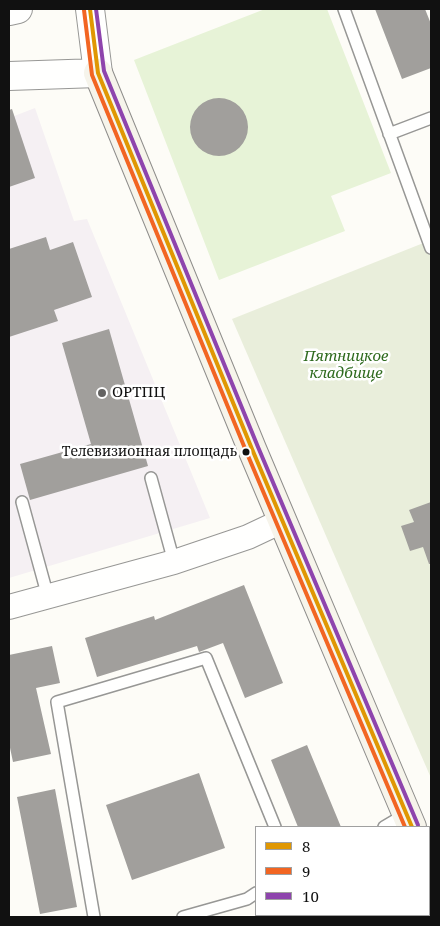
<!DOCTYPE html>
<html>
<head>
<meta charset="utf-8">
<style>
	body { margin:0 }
	#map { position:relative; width:440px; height:926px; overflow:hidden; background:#fdfcf7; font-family:"Noto Serif",serif }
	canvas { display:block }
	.frame { position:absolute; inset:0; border:10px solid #111; pointer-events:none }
	.legend { position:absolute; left:255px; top:826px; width:175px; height:90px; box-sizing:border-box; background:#fff; border:1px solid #a0a0a0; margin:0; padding:6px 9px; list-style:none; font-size:15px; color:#111 }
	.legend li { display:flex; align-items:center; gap:10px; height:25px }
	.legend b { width:25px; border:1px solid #a0a0a0 }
</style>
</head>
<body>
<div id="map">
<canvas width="440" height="926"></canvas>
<div class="frame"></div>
<ul class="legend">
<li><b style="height:6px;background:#e09702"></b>8</li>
<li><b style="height:6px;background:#f26522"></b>9</li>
<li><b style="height:6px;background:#8e44ad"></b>10</li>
</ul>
</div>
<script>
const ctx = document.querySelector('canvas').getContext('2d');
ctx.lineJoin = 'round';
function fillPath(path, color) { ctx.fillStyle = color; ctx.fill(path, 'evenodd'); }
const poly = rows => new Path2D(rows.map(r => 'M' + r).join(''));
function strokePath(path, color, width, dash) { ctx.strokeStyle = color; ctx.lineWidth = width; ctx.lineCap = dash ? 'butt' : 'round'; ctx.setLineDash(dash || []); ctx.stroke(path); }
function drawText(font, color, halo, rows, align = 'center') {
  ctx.font = font + ' "Noto Serif",serif'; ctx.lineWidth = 5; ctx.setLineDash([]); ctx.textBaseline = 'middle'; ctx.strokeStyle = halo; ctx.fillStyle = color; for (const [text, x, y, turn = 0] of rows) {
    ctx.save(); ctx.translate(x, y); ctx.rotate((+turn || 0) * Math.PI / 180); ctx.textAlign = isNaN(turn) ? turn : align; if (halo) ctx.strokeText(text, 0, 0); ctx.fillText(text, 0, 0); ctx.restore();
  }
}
fillPath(poly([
	[35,108,74,221,87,219,210,518,9,578,9,118]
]), '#f5f0f3');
fillPath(poly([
	[265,9,327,9,391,173,331,196,345,231,219,280,134,60]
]), '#e7f3d7');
fillPath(poly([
	[431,240,431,778,232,319]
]), '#e9eedb');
fillPath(poly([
	[375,9,425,9,431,24,431,68,402,79],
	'190 127a29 29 0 1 1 58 0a29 29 0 1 1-58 0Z',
	[12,109,35,178,9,187,9,110],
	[46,237,50,250,73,242,92,297,54,310,58,321,9,337,9,249],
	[109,329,148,466,30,500,20,464,91,444,62,343],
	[431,502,431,564,429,564,423,547,410,551,401,526,414,522,409,510],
	[244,585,283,683,245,698,223,643,199,652,197,646,97,677,85,638,154,616,155,620],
	[52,646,60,683,36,688,51,754,13,762,9,743,9,655],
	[307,745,341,827,298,827,271,760],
	[199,773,225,848,132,880,106,805],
	[55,789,77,907,40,914,17,797]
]), '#a19f9c');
const service = poly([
	[344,9,431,248],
	[389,134,431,118],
	[151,478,174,562],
	[22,502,48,597],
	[384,827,406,814],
	[94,917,57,702,206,658,275,827],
	[183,917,247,899,256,893]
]);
const minor = poly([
	[9,607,174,562,248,537,282,521]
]);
const tertiary = poly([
	[9,11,18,9],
	[9,76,98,73,90,9]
]);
const secondary = poly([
	[98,73,252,449,412,827],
	[429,869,431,875]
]);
strokePath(service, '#979795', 14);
strokePath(minor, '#979795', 26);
strokePath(tertiary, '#979795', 30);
strokePath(secondary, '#8e8d8b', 30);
strokePath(service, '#fffffe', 11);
strokePath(minor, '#fffffe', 24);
strokePath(tertiary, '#fffffe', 28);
strokePath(secondary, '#f6f4eb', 28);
strokePath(poly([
	[90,9,98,73,252,449,412,827]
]), '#e09702', 4);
strokePath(poly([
	[84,10,92,75,246,451,405,827]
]), '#f26522', 4);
strokePath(poly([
	[96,9,104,71,258,447,418,825]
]), '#8e44ad', 4);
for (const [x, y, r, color] of [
	[102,393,5,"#646362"],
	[246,452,4.5,"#111"]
]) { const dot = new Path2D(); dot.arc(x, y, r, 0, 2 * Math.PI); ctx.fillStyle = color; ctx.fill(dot); strokePath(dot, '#fff', 2); }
drawText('14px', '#111', '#fff', [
	["Телевизионная площадь",237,452]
], 'right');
drawText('italic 15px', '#2f6b1f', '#fff', [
	["Пятницкое",346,357],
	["кладбище",346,374]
]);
drawText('15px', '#111', '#fff', [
	["ОРТПЦ",112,393]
], 'left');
</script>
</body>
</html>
